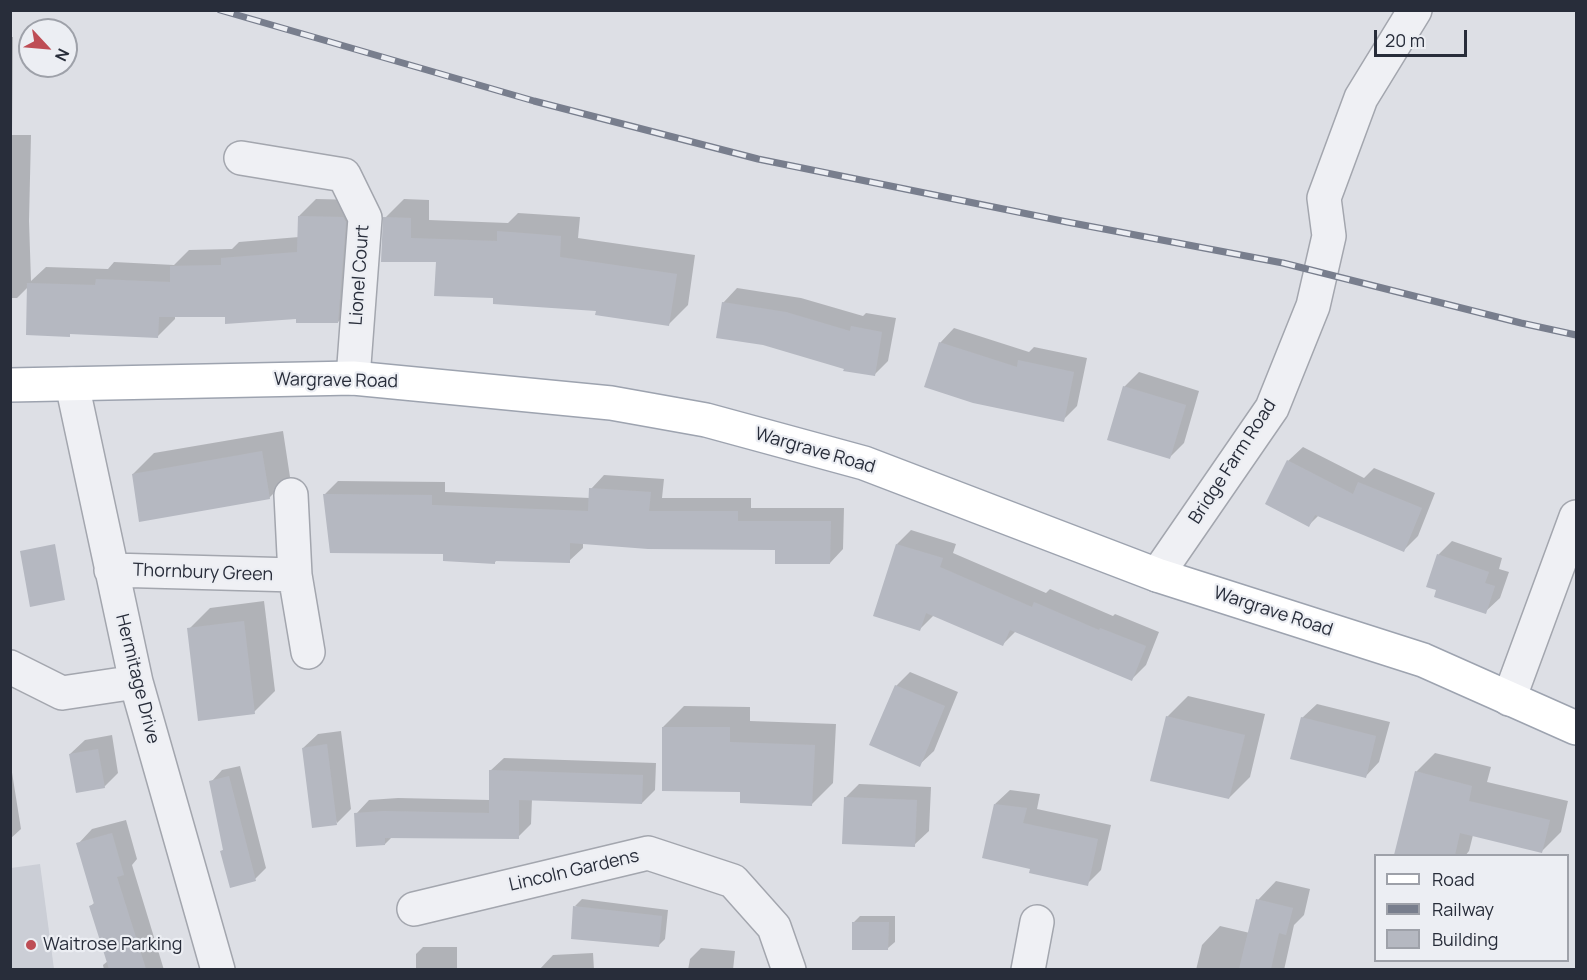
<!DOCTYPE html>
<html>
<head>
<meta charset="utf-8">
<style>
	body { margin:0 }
	#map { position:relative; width:1587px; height:980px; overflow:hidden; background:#dddfe5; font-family:Manrope,sans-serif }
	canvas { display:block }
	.frame { position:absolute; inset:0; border:12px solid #282d3a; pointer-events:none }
	.legend { position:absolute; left:1374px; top:854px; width:195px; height:108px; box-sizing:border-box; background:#eceef3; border:2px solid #9ea1a9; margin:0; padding:8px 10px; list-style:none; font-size:18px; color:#282d3a }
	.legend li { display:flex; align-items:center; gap:12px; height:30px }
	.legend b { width:30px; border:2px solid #9ea1a9 }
	.north { position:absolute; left:18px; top:18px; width:60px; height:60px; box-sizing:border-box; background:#eceef3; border:2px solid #9ea1a9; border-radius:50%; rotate:116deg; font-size:16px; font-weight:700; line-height:24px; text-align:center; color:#282d3a }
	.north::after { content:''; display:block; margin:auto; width:21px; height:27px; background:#be4d55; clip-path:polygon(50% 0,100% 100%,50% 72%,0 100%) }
	.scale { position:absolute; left:1374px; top:30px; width:93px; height:27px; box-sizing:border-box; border:3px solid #282d3a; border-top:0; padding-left:8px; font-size:18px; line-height:21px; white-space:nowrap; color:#282d3a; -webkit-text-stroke:4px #eceef3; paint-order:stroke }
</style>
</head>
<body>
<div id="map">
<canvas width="1587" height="980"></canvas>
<div class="frame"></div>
<ul class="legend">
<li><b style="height:8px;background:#fff"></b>Road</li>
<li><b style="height:8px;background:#787e8d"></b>Railway</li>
<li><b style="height:16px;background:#b5b8c1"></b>Building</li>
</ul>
<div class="north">N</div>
<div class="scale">20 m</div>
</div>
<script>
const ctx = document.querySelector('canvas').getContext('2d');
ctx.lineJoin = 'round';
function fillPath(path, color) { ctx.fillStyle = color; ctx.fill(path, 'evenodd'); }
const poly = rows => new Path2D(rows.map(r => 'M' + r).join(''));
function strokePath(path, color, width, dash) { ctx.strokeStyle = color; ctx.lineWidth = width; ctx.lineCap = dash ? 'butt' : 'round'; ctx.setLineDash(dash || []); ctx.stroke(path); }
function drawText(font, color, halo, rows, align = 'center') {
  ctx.font = font + ' Manrope,sans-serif'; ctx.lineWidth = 4.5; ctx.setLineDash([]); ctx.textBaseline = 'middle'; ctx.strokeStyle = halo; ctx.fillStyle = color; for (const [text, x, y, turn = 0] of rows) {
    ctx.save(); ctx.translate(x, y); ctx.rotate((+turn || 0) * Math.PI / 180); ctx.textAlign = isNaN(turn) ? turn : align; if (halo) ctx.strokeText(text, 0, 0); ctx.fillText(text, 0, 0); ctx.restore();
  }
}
fillPath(poly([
	[40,864,54,969,11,969,11,868]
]), '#cbced6');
fillPath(poly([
	[10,37,13,37,12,135,31,135,29,221,31,281,46,267,108,269,114,262,174,265,189,250,232,249,239,242,299,237,299,216,316,199,360,200,355,305,338,322,297,317,175,316,175,319,158,336,71,333,69,335,29,286,17,298,10,298],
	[404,199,429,200,429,220,508,223,518,213,580,217,578,238,695,255,688,305,669,324,597,310,495,297,437,261,385,218],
	[737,288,801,298,863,316,866,313,896,318,888,361,874,375,723,303],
	[954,328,1029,352,1034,347,1087,358,1077,406,1063,420,940,343],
	[1139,372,1199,391,1184,443,1170,457,1124,387],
	[283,431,290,477,269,498,133,474,154,453],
	[1303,447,1364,478,1374,468,1435,493,1418,536,1404,550,1319,515,1309,525,1288,461],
	[10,467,11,467,10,532],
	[604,475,664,479,662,498,751,498,751,508,844,508,843,549,830,563,776,548,583,543,583,548,569,561,498,559,495,562,445,552,324,495,338,481,445,482,445,492,590,498,591,489],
	[911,530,956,544,953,553,1046,593,1050,589,1113,616,1115,614,1159,632,1146,665,1132,679,1016,631,1003,644,934,615,920,629,897,544],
	[1452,541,1502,558,1499,569,1509,572,1500,598,1485,612,1438,555],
	[264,601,275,691,254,712,189,629,210,608],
	[910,672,958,692,934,751,919,765,896,686],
	[1188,696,1265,714,1250,777,1229,798,1167,717],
	[1317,704,1390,722,1379,762,1365,777,1302,718],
	[684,706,750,707,750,721,836,724,833,783,812,804,741,790,663,727],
	[341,731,351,809,337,823,303,748,318,734],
	[112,735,118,773,104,787,70,754,85,740],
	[1435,753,1491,767,1487,782,1568,801,1561,832,1542,851,1473,835,1469,851,1465,856,1395,856,1416,772],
	[504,758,656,763,655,790,642,803,532,799,531,824,518,837,392,837,385,844,356,814,369,800,398,798,490,800,490,771],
	[10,760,21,829,10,839],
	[240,766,266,868,255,879,222,851,225,848,211,782,222,770],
	[859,784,931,787,929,831,914,845,845,798],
	[1010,790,1040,794,1037,809,1111,825,1101,870,1087,884,1032,868,995,804],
	[126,820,137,859,132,865,164,970,104,970,103,965,108,961,90,907,95,902,78,844,92,829],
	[1276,881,1310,889,1304,915,1294,925,1284,970,1196,970,1202,945,1220,926,1250,933,1258,900],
	[582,899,668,910,665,939,659,945,575,906],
	[860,916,895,916,895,942,888,948,853,923],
	[423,947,457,947,457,970,416,970,416,954],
	[701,948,735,951,733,970,688,970,690,959],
	[593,953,594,970,539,970,553,955]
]), '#0003');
fillPath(poly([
	[298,216,343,217,346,222,338,323,296,323,296,319,225,324,225,317,159,317,158,338,70,334,70,337,26,335,27,283,95,285,96,279,170,282,170,266,221,265,221,258,297,252],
	[383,217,411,218,411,238,497,241,497,231,561,236,560,257,677,274,669,326,595,315,596,311,493,304,493,298,434,296,436,262,381,262],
	[722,302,786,312,850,331,851,326,882,332,875,376,843,371,844,369,763,345,716,338],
	[939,342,1017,367,1018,360,1074,372,1064,422,973,403,924,387],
	[1123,386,1186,405,1170,459,1107,440],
	[262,451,270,499,139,522,132,474],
	[1287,460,1353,494,1358,482,1422,508,1404,552,1315,515,1309,527,1265,504],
	[589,488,651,492,649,511,738,511,738,521,831,521,830,564,775,564,775,550,648,549,570,543,570,563,495,561,495,564,443,561,443,554,330,553,323,494,432,495,432,505,588,511],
	[55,544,65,600,30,607,20,551],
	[896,544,943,558,940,567,1032,607,1034,602,1099,630,1100,628,1146,646,1132,681,1010,630,1003,646,926,613,920,631,873,616],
	[1437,554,1489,572,1485,583,1495,586,1486,614,1434,597,1436,590,1426,587],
	[244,621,255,714,198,721,187,628],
	[895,685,945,706,920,767,869,745],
	[1166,716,1245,735,1229,799,1150,781],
	[1301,717,1376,736,1366,778,1290,759],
	[662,727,730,727,730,742,815,745,812,806,740,803,740,792,662,791],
	[327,744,337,825,312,828,302,748],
	[98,749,105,788,76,793,69,754],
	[489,770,643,775,642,804,519,800,519,839,385,838,385,845,356,847,354,813,384,811,489,813],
	[1415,771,1472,786,1469,801,1550,820,1542,853,1460,833,1455,855,1394,855],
	[229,776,256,881,230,888,220,851,223,850,209,781],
	[844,797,917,800,915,847,842,844],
	[994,804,1027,808,1023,823,1098,839,1088,886,1029,873,1030,869,982,858],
	[112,833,124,875,117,877,146,969,109,969,89,906,94,904,76,843],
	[1256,899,1293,908,1286,935,1279,933,1271,969,1239,969],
	[573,906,662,916,659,947,571,939],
	[852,922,889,922,888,950,852,950]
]), '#b5b8c1');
const minor = poly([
	[241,158,344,175,365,218,353,378],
	[72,384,136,682,218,970],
	[111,570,295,575,291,495],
	[295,575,308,652],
	[1157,575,1272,408,1313,306,1329,236,1324,198,1361,98,1415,10],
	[10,667,62,693,136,682],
	[1509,699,1576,517],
	[414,909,648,853,733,881,774,927,789,970],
	[1028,970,1037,922]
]);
const major = poly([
	[10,385,353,378,611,403,706,420,864,463,1157,575,1423,660,1576,728]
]);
strokePath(minor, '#a3a6ae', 36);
strokePath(major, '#9da3af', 36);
strokePath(minor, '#eff0f4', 33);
strokePath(major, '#fff', 33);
const rail = poly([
	[220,10,534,101,758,159,1067,222,1283,263,1521,323,1576,335]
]);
strokePath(rail, '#787e8d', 7);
strokePath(rail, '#eceef3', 4.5, [14]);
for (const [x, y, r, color] of [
	[31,945,6,"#be4d55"]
]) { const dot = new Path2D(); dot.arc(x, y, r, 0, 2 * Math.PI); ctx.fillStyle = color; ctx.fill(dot); strokePath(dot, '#eceef3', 2); }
drawText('18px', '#282d3a', '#eceef3', [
	["Lionel Court",360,275,-86],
	["Wargrave Road",336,381,1],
	["Wargrave Road",815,451,16],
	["Bridge Farm Road",1233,462,-57],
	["Thornbury Green",203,573,2],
	["Wargrave Road",1273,612,18],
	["Hermitage Drive",137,679,76],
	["Lincoln Gardens",574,871,-13]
]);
drawText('18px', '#282d3a', '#eceef3', [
	["Waitrose Parking",43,945]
], 'left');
</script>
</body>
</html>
